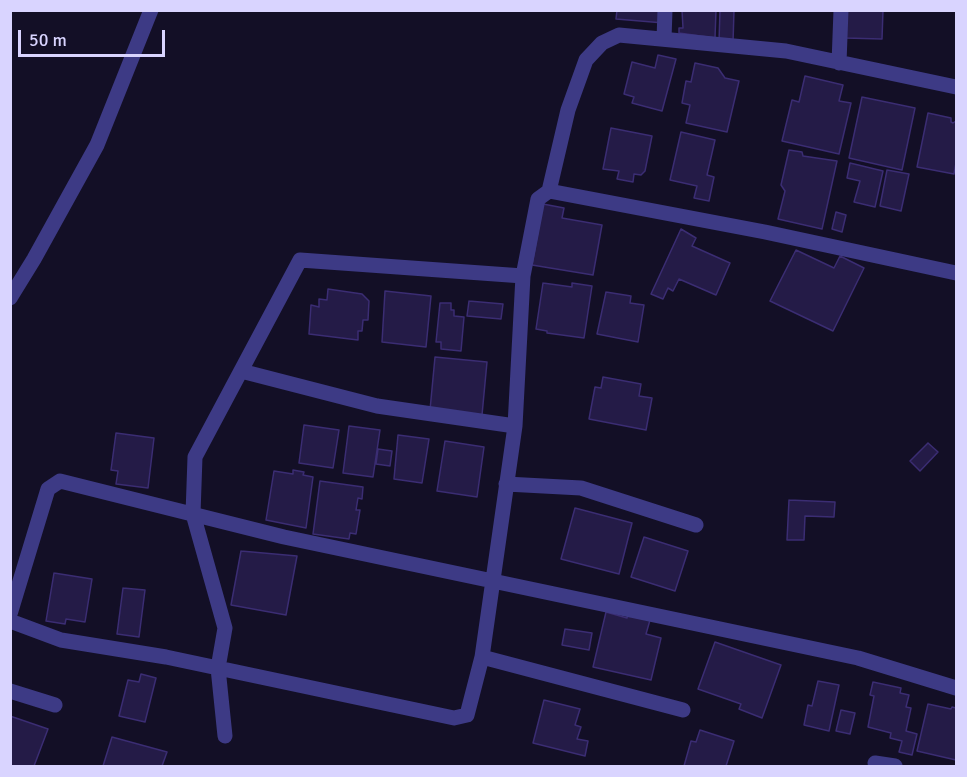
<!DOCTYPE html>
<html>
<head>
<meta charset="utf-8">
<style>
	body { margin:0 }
	#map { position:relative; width:967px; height:777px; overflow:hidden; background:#130f26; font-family:Signika,sans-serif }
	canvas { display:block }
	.frame { position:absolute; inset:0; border:12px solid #d9d4ff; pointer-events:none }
	.scale { position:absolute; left:18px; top:30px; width:147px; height:27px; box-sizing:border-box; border:3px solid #d9d4ff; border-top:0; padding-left:8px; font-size:18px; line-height:21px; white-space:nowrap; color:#d9d4ff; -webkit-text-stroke:4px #130f26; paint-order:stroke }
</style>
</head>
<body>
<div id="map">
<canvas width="967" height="777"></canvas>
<div class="frame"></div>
<div class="scale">50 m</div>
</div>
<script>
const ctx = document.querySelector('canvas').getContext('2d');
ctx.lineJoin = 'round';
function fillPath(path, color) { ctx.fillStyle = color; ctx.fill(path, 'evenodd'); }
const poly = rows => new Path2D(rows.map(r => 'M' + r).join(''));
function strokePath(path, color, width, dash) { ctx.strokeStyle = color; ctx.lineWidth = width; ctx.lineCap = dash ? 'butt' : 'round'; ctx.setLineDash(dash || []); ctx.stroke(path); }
const building = poly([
	[617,10,665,10,664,23,616,19,617,10],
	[682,10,716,10,715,38,679,33,679,28,683,28,682,10],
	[720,10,734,10,733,43,719,42,720,10],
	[846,10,883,10,882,39,845,38,846,10],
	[658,55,676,59,662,111,632,103,634,97,624,94,632,62,655,68,658,55],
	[695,63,718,68,725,78,739,81,727,132,686,123,690,105,682,103,686,81,691,82,695,63],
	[805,76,843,85,839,101,851,103,839,154,782,141,792,100,799,102,805,76],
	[862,97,915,108,902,170,849,158,862,97],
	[928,113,951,118,951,122,953,123,956,121,956,163,954,174,917,167,928,113],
	[611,128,652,136,645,171,641,175,634,174,633,182,617,179,619,171,603,169,611,128],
	[681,132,715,140,707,175,714,177,709,201,694,198,697,186,670,180,681,132],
	[789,150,802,152,803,156,837,161,822,229,778,219,785,191,781,185,789,150],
	[850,163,883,171,875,207,854,202,860,181,847,178,850,163],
	[887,170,909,174,901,211,880,206,887,170],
	[543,204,564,208,562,218,602,225,593,275,532,265,543,204],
	[836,212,846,215,842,232,832,229,836,212],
	[681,229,696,238,692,246,730,263,716,295,679,279,673,291,668,288,663,299,651,294,681,229],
	[796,250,834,268,840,256,864,268,833,331,770,301,796,250],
	[543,283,572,287,572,283,592,286,584,338,547,333,547,331,536,329,543,283],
	[328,289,362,294,369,301,368,320,363,320,362,331,358,331,358,340,309,334,311,305,319,307,319,299,327,300,328,289],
	[385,291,431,296,426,347,382,342,385,291],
	[606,292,631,296,630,303,644,305,638,342,597,334,606,292],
	[469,301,503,304,501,319,467,316,469,301],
	[440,303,451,303,451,310,454,310,454,316,464,317,461,351,441,349,441,342,436,342,440,303],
	[435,357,487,362,482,415,430,410,435,357],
	[603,377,641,384,639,396,652,398,646,430,589,419,595,387,601,388,603,377],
	[304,425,339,430,333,468,299,463,304,425],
	[349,426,380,430,373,477,343,473,349,426],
	[116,433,154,438,148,488,116,484,118,471,111,470,116,433],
	[398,435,429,439,422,483,394,479,398,435],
	[445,441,484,447,477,497,437,491,445,441],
	[928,443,938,452,920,471,910,461,928,443],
	[378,449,392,451,390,466,376,464,378,449],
	[293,470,304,472,303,475,313,477,306,528,266,520,274,471,293,474,293,470],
	[320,481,363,487,362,499,358,498,356,510,360,510,356,534,350,533,349,539,313,534,320,481],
	[789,500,835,502,834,517,805,516,804,540,787,540,789,500],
	[575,508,632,523,619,574,561,559,575,508],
	[644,537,688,551,675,591,631,577,644,537],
	[241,551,297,556,286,615,231,605,241,551],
	[54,573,92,579,85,622,66,619,65,624,46,621,54,573],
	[123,588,145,590,139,637,117,634,123,588],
	[606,612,627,618,628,614,650,620,646,634,661,638,651,680,593,667,606,612],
	[565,629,592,633,589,650,562,645,565,629],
	[715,642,781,665,762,718,739,709,741,704,698,689,715,642],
	[141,674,156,678,145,722,119,716,128,680,139,682,141,674],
	[818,681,839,685,829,731,804,725,808,705,812,706,818,681],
	[873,682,901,688,900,693,909,695,906,707,911,708,906,731,917,734,912,755,899,752,902,741,890,738,891,733,868,727,874,696,870,695,873,682],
	[544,700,580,709,575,725,581,727,577,739,588,741,585,756,533,743,544,700],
	[928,704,951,709,952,707,956,708,956,760,917,751,928,704],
	[841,710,855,713,850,734,836,731,841,710],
	[10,716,48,729,34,766,10,766,10,716],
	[700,730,734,741,726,766,684,766,691,741,696,742,700,730],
	[112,737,167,752,162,766,103,766,112,737]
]);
fillPath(building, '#241b47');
strokePath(building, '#3b2d73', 1.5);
strokePath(poly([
	[664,39,665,10],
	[839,63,841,10],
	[549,191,765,232,956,273],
	[10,298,34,259,97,145,151,10],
	[241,371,377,406,515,426],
	[506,484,581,488,696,525],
	[10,614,48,489,60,481,284,537,858,658,956,688],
	[10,621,61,640,166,657,454,718,467,715,482,657,515,426,523,276,538,199,549,191,568,110,586,60,602,43,619,35,786,51,956,87],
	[482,657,683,710],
	[10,691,55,705],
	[225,736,218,668,225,628,193,514,195,457,300,260,523,276],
	[875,763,895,766]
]), '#3d3a85', 15);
</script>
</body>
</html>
